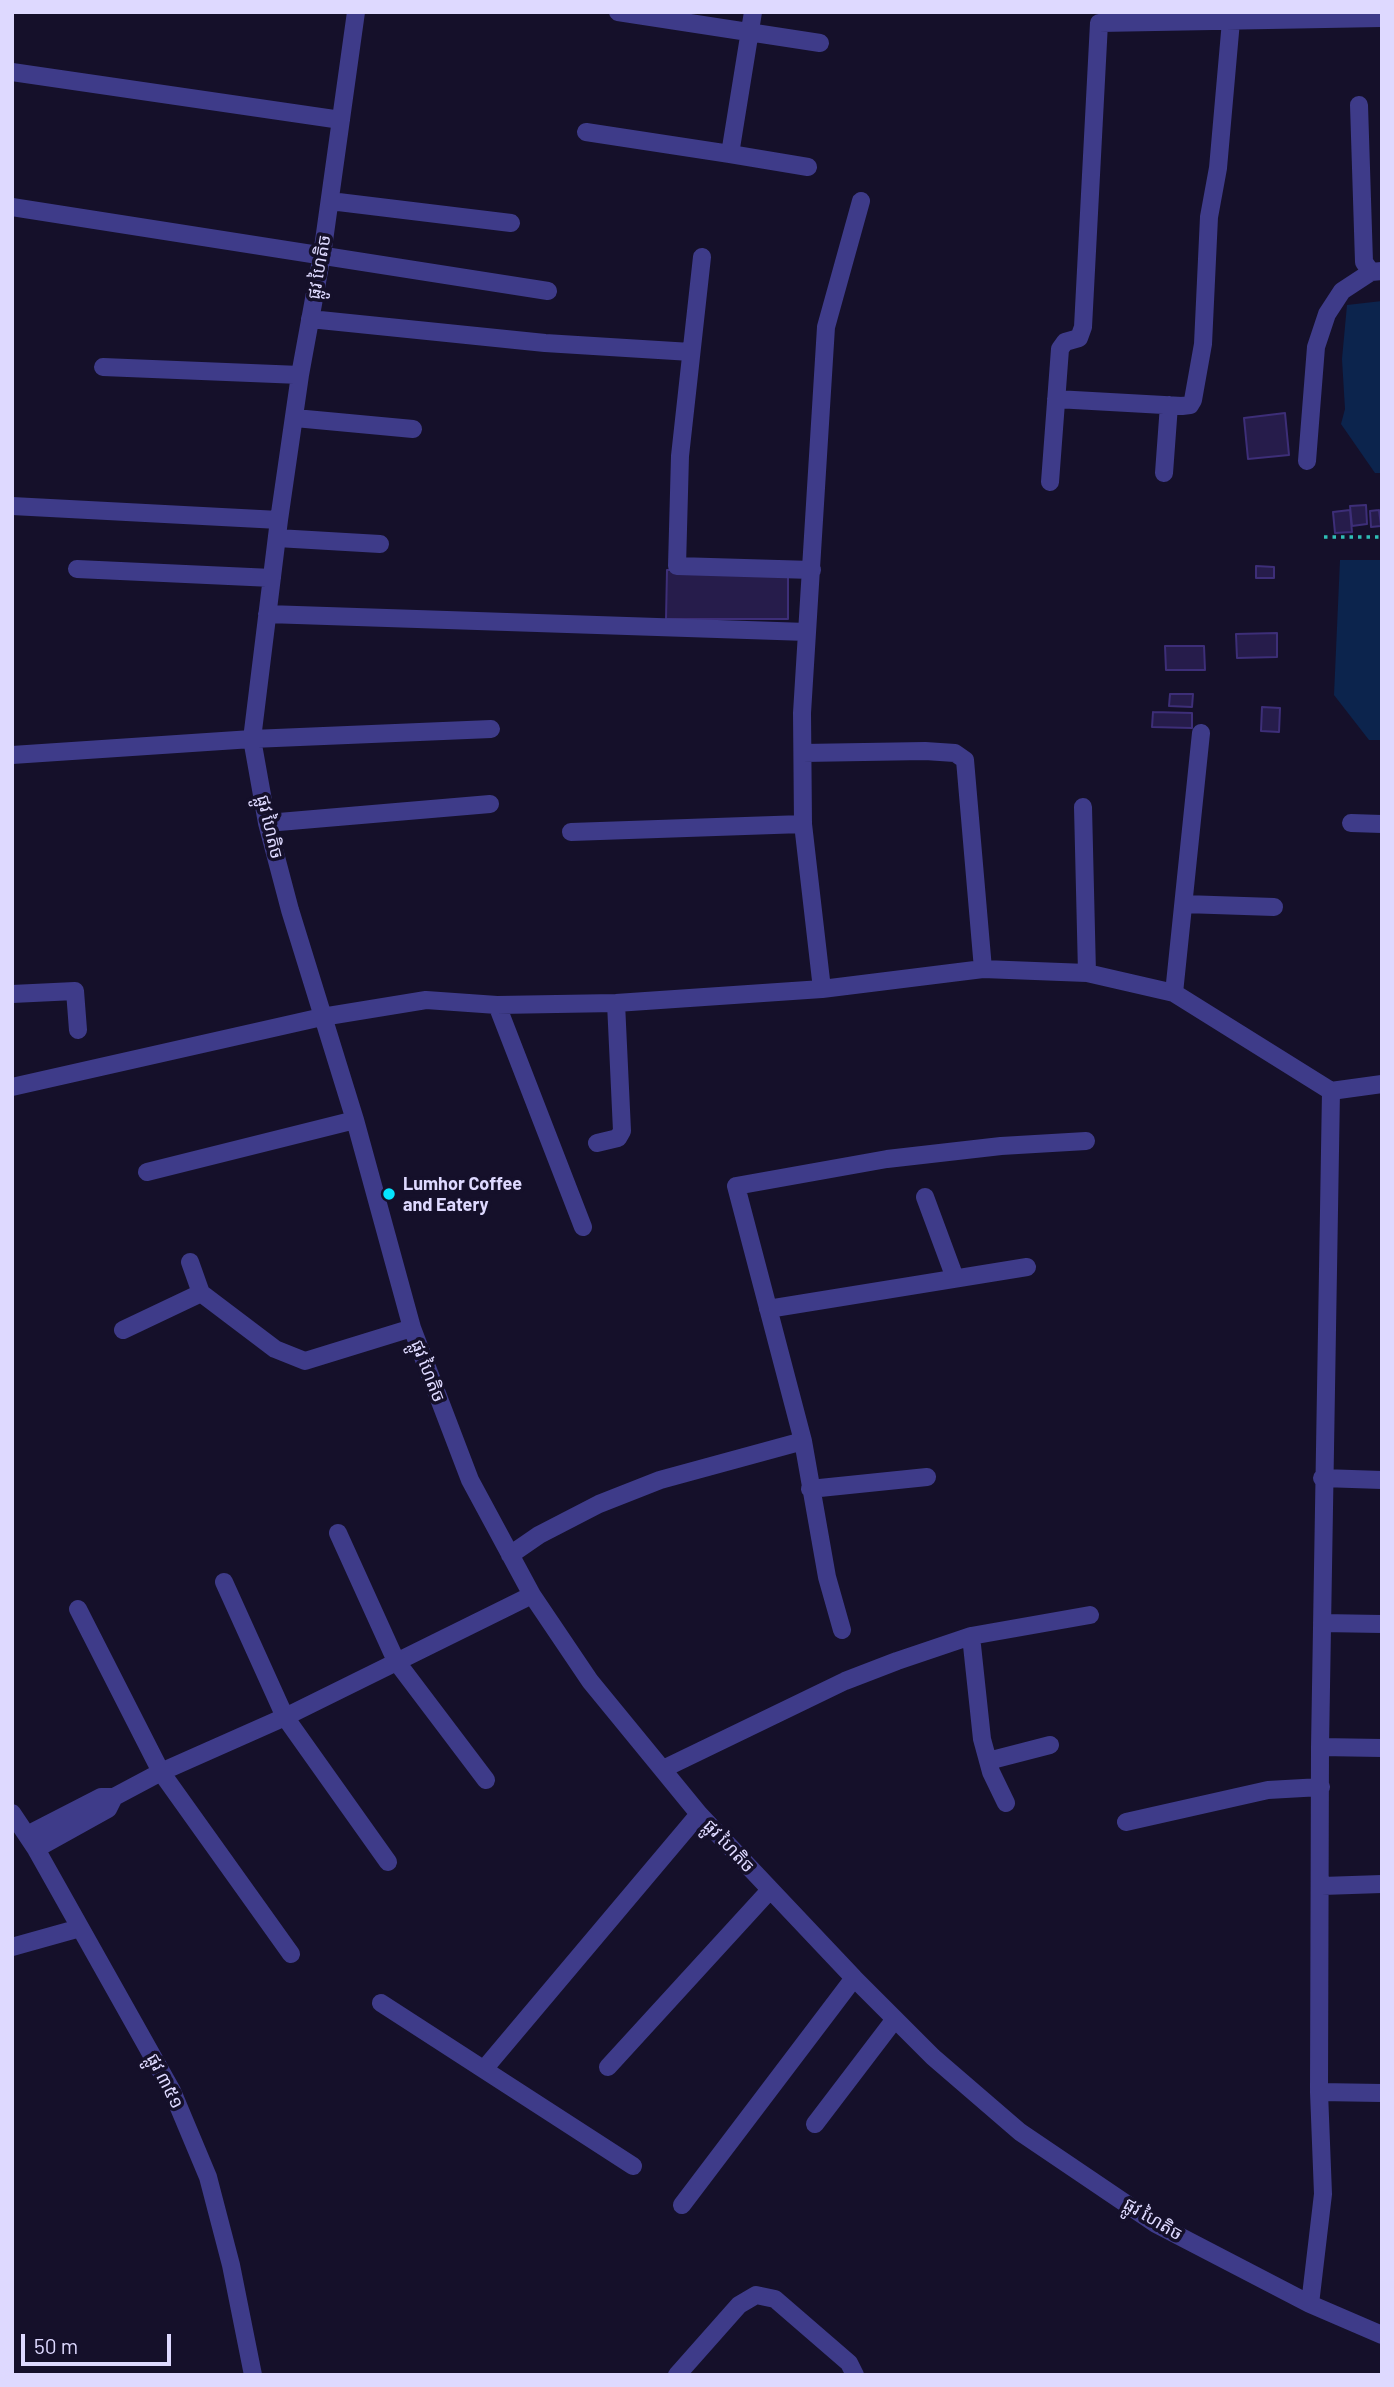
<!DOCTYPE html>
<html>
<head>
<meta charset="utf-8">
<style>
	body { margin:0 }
	#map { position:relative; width:1394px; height:2387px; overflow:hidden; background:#15102a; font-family:Barlow,sans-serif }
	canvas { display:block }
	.frame { position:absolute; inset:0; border:14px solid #ded9ff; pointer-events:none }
	.scale { position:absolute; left:21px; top:2334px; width:150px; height:32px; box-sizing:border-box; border:4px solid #ded9ff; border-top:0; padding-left:9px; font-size:21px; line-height:24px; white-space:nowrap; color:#ded9ff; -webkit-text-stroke:5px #15102a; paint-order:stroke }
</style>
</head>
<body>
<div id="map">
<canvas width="1394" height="2387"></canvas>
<div class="frame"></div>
<div class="scale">50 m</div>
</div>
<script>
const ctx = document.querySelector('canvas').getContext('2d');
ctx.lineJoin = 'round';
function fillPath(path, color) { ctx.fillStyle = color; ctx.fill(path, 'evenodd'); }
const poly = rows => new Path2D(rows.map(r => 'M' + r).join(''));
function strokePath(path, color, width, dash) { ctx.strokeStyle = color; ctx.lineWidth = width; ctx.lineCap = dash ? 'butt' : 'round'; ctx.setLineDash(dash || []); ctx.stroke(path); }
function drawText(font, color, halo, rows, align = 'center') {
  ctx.font = font + ' Barlow,"Noto Sans Khmer",sans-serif'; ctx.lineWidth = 7; ctx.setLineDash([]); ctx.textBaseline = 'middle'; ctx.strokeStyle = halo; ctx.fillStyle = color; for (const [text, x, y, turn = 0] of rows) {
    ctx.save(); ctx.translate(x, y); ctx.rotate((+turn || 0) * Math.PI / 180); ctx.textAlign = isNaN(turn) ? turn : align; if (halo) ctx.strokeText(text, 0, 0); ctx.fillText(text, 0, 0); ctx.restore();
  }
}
fillPath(poly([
	[1382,301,1382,473,1375,473,1341,424,1345,409,1342,359,1347,305],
	[1340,560,1382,560,1382,740,1369,740,1334,695]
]), '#0c244d');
const building = poly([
	[1285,413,1289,455,1248,459,1244,418,1285,413],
	[1366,505,1367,524,1352,526,1350,506,1366,505],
	[1350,510,1352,532,1335,533,1333,512,1350,510],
	[1379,510,1381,526,1371,527,1370,511,1379,510],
	[1256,566,1274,567,1274,578,1256,578,1256,566],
	[667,570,788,570,788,619,666,619,667,570],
	[1277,633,1277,657,1237,658,1236,634,1277,633],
	[1165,646,1204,646,1205,670,1166,670,1165,646],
	[1170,694,1193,694,1192,707,1169,706,1170,694],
	[1262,707,1280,708,1279,732,1261,731,1262,707],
	[1153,712,1192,713,1192,728,1152,727,1153,712]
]);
fillPath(building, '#261c4b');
strokePath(building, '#3d2e78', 2);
strokePath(poly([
	[1324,537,1382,537]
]), '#2fbeb5', 3.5, [3.5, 5]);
strokePath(poly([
	[356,12,322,255,300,375,279,520,252,739,267,823,290,910,355,1120,412,1328,470,1480,532,1595,590,1681,699,1814,854,1978,933,2057,1020,2132,1156,2224,1310,2304,1382,2335],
	[618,12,820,43],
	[12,72,341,120],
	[1359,105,1364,262,1371,272,1382,271],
	[586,132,730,154,753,12],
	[730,154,808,167],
	[330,201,511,223],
	[12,207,548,291],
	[702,257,680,456,677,566,812,570],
	[310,319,545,343,691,352],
	[103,367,300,375],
	[1056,399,1182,406,1190,405,1193,400,1203,344,1209,217,1218,168,1231,21],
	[295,418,413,429],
	[1307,461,1316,347,1327,314,1342,291,1371,272],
	[1164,473,1169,405],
	[1050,482,1060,349,1065,342,1079,338,1083,327,1099,23,1382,18],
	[12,506,279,520],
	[277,538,380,544],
	[77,569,272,578],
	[267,614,807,632],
	[803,753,925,751,955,753,965,760,983,969],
	[12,755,252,739,491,729],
	[1083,807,1087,973],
	[267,823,490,804],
	[1351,823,1382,824],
	[571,832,803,824],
	[1184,904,1274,907],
	[822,989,803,824,802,713,826,327,861,201],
	[1174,993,1201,733],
	[12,994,75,991,78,1030],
	[497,1005,583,1227],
	[12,1087,322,1017,426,1000,497,1005,616,1003,822,989,983,969,1087,973,1174,993,1331,1091,1382,1084],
	[597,1143,618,1138,622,1131,616,1003],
	[147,1172,355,1120],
	[925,1197,955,1278],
	[190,1262,201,1293,275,1349,305,1361,412,1328],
	[768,1309,1027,1267],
	[123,1330,201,1293],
	[803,1441,736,1186,887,1159,1001,1146,1086,1141],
	[1322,1478,1382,1480],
	[810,1489,927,1477],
	[338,1533,396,1661,486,1780],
	[510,1555,539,1535,599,1504,660,1480,803,1441,827,1577,842,1630],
	[224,1582,285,1717,388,1862],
	[78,1609,161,1772,291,1954],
	[1322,1623,1382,1624],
	[971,1636,982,1739,991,1772,1006,1803],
	[1320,1747,1382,1748],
	[988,1761,1050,1745],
	[663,1769,845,1681,897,1661,971,1636,1090,1615],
	[12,1813,36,1849,172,2091,208,2177,231,2265,253,2375],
	[1126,1822,1268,1790,1321,1787],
	[27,1835,101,1797,114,1797,161,1772,285,1717,532,1595],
	[36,1849,108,1809,114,1797],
	[1322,1886,1382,1884],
	[12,1947,80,1928],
	[381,2003,633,2166],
	[608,2067,770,1890],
	[485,2068,699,1814],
	[1319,2092,1382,2093],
	[815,2124,895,2019],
	[682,2205,854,1978],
	[1310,2304,1323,2194,1319,2092,1320,1747,1331,1091],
	[677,2375,739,2305,756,2295,775,2299,849,2363,855,2375]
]), '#3e3b89', 18);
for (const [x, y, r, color] of [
	[389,1194,7,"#05e5ff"]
]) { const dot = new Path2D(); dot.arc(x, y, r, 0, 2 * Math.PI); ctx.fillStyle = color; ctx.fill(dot); strokePath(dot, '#15102a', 2.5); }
drawText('18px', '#ded9ff', '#15102a', [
	["ផ្លូវ ហៃតិច",319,267,-80],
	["ផ្លូវ ហៃតិច",270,827,77],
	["ផ្លូវ ហៃតិច",428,1371,69],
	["ផ្លូវ ហៃតិច",729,1846,47],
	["ផ្លូវ ៣៥១",165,2081,63],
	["ផ្លូវ ហៃតិច",1153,2219,31]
]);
drawText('bold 18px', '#ded9ff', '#15102a', [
	["Lumhor Coffee",403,1184],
	["and Eatery",403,1205]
], 'left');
</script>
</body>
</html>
